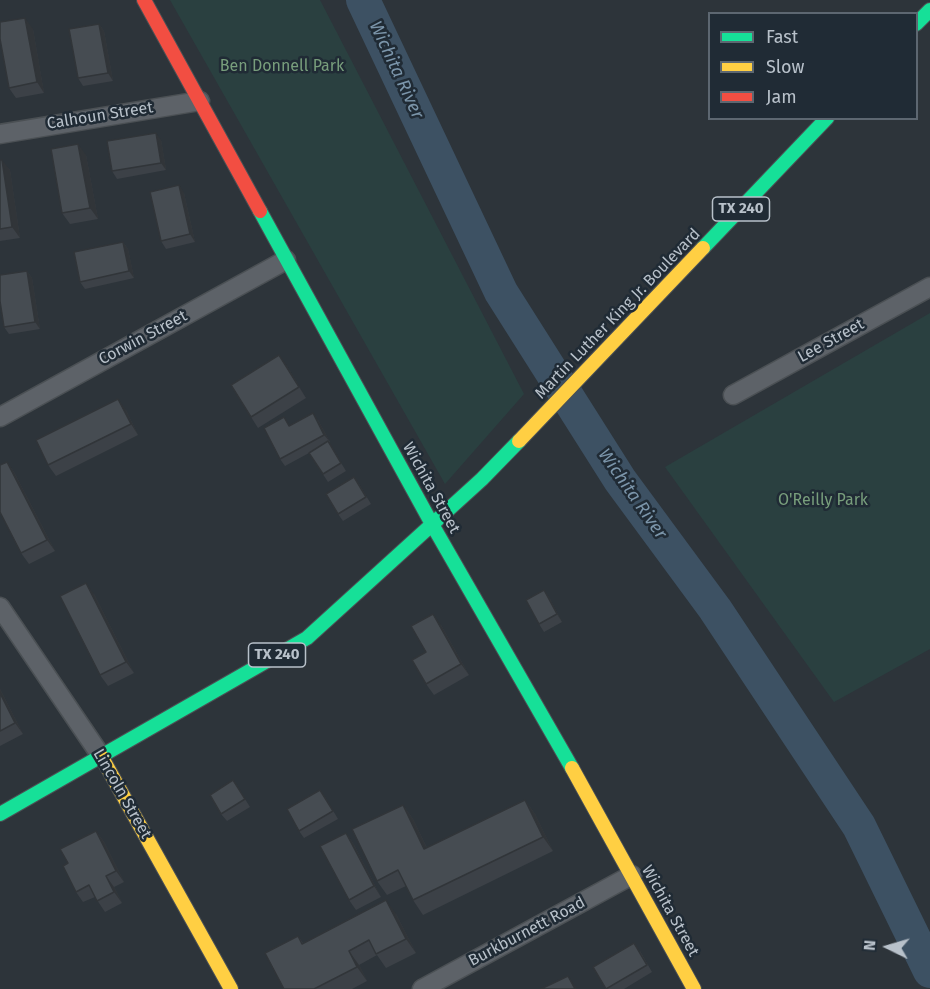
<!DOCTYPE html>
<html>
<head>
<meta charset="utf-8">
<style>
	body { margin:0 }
	#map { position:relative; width:930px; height:989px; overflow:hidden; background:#2d343a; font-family:"Fira Sans",sans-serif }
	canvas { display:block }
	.legend { position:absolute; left:708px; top:12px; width:210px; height:108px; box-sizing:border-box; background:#202b35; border:2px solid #5d6771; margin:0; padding:8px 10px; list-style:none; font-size:18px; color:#b8c1ca }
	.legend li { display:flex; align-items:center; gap:12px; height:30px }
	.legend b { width:30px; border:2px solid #5d6771 }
	.north { position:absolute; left:858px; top:917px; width:60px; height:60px; -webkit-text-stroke:4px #202b35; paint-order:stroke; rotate:275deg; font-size:16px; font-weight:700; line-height:24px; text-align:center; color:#b8c1ca }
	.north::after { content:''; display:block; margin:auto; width:21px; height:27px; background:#b8c1ca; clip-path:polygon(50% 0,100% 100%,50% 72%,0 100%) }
</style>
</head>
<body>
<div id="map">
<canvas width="930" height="989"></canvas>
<ul class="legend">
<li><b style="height:8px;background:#16e098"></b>Fast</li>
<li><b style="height:8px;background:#ffcf43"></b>Slow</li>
<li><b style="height:8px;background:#f24e42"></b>Jam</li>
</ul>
<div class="north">N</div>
</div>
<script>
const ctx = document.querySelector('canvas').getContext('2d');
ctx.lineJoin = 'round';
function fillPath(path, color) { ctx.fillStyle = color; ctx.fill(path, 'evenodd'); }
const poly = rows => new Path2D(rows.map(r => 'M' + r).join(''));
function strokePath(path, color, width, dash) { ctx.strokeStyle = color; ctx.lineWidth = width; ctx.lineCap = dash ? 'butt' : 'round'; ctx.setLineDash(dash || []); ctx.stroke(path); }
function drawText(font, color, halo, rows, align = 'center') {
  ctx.font = font + ' "Fira Sans",sans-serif'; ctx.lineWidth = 5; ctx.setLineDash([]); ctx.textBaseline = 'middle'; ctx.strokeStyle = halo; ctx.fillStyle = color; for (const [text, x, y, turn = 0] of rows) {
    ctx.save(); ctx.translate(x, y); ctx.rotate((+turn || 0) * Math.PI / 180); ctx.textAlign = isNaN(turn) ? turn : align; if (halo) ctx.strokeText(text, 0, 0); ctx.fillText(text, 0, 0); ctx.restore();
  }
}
fillPath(poly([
	[170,0,320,0,524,394,445,484],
	[930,313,930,649,834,702,665,467]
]), '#2a4040');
strokePath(poly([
	[363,0,501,292,620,480,715,609,859,826,930,971]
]), '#3d5163', 34);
const street = poly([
	[0,134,200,101],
	[733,395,930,287],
	[0,417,286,260],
	[0,607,101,756],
	[422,989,632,875]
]);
const fast = poly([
	[916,24,930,10],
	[260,211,433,526,572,768],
	[703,248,827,118],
	[0,814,307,638,482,479,519,441]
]);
const slow = poly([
	[519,441,703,248],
	[101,756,231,989],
	[572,768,694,989]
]);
const jam = poly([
	[144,0,260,211]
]);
strokePath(street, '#4b5054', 21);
strokePath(fast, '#4b5054', 16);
strokePath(slow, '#4b5054', 16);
strokePath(jam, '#4b5054', 16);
strokePath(street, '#5d6268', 18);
strokePath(fast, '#16e098', 14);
strokePath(slow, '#ffcf43', 14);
strokePath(jam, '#f24e42', 14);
fillPath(poly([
	[99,24,104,31,113,81,83,86,78,78],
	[33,29,44,93,16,98,9,88],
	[161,140,166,170,117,179,112,171],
	[86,155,98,219,70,224,62,213],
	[0,160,10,170,20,238,0,241],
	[184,193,195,242,166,249,161,241],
	[123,242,128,249,134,278,85,289,80,282],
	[27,271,32,278,40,329,9,334,4,327],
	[287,366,306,398,258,428,251,417],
	[126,410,138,435,56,476,48,465],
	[318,420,330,442,329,443,346,471,328,482,309,453,285,466,280,459,290,425],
	[7,462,14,472,55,551,29,564,21,553],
	[359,484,371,504,343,521,338,514],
	[544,590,549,597,562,622,544,632,539,624],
	[94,594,134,673,108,686,100,675],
	[441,625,469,675,434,695,426,684,426,652],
	[0,689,23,734,0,746],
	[233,780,250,807,227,821,221,814],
	[325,797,338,819,304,838,299,831],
	[525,800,535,814,553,851,423,915,413,900,406,886,387,895,377,881,403,805,413,819,427,848],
	[96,831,104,842,124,882,114,887,122,903,105,912,95,897,83,902,76,892,68,863],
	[346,833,353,843,381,897,356,910,349,900],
	[396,914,416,953,386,968,377,955,359,965,367,981,352,989,284,989,298,936,303,943],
	[640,951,652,972,624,989,606,989]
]), '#3c4147');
fillPath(poly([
	[25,18,33,29,44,93,37,82],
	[99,24,104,31,113,81,108,73],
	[156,133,161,140,166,170,161,163],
	[78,144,86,155,98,219,90,208],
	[2,160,10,170,20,238,12,227],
	[179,185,184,193,195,242,190,234],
	[123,242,128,249,134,278,129,271],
	[27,271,32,278,40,329,35,322],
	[279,355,287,366,306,398,299,387],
	[118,399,126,410,138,435,131,424],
	[313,413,318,420,330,442,324,435],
	[7,462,14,472,55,551,47,540],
	[86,583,94,594,134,673,126,662],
	[544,590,549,597,562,622,557,614],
	[433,614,441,625,469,675,461,664],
	[0,689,23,734,15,723,0,693],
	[525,800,535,814,553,851,543,837],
	[403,805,413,819,434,863,424,849],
	[96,831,104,842,124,882,116,871],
	[346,833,353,843,381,897,374,886],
	[106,876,114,887,122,903,114,892],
	[386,900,396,914,416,953,406,939],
	[349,951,359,965,367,981,357,967],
	[568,976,576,987,577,989,575,989]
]), '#313539');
const building = poly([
	[25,18,37,82,9,88,0,39,0,22,25,18],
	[99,24,108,73,78,78,69,29,99,24],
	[156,133,161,163,112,171,107,141,156,133],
	[78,144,90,208,62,213,51,149,78,144],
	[0,160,2,160,12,227,0,229,0,160],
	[179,185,190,234,161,241,150,192,179,185],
	[123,242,129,271,80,282,74,252,123,242],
	[27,271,35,322,4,327,0,301,0,275,27,271],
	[279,355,299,387,251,417,231,385,279,355],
	[118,399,131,424,48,465,36,440,118,399],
	[313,413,324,435,280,459,264,428,284,417,289,426,313,413],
	[328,441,341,463,323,474,309,453,328,441],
	[7,462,47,540,21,553,0,512,0,465,7,462],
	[354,477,366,497,338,514,326,494,354,477],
	[86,583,126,662,100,675,60,596,86,583],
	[544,590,557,614,539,624,526,600,544,590],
	[433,614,461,664,426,684,412,660,426,652,411,626,433,614],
	[0,693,15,723,0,731,0,693],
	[233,780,245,799,221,814,210,795,233,780],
	[320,790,333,811,299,831,287,809,320,790],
	[525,800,543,837,413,900,398,870,377,881,352,829,403,805,424,849,525,800],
	[96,831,116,871,106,876,114,892,97,901,89,885,76,892,63,866,68,863,60,849,96,831],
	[346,833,374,886,349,900,320,846,346,833],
	[386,900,406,939,376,954,369,940,349,951,357,967,314,989,284,989,265,953,298,936,302,944,386,900],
	[634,943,647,965,606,989,593,967,634,943],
	[568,976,575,989,541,989,568,976]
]);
fillPath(building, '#464c52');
strokePath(building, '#313539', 1.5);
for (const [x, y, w] of [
	[741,209,57],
	[277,655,57]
]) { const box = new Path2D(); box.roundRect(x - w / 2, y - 12, w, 24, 4.5); ctx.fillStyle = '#202b35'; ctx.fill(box); strokePath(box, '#b8c1ca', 1.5); }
drawText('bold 15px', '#b8c1ca', null, [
	["TX 240",741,209],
	["TX 240",277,655]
]);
drawText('16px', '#789e7c', '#202b35', [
	["Ben Donnell Park",282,67],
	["O'Reilly Park",823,501]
]);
drawText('16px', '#b8c1ca', '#202b35', [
	["Calhoun Street",100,116,-9],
	["Martin Luther King Jr. Boulevard",618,314,-46],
	["Corwin Street",143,338,-28],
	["Lee Street",831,341,-29],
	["Wichita Street",431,488,61],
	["Lincoln Street",122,794,60],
	["Wichita Street",670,911,61],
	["Burkburnett Road",527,932,-28]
]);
drawText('italic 18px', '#7b95aa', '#202b35', [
	["Wichita River",396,70,65],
	["Wichita River",632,494,55]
]);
</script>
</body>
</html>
